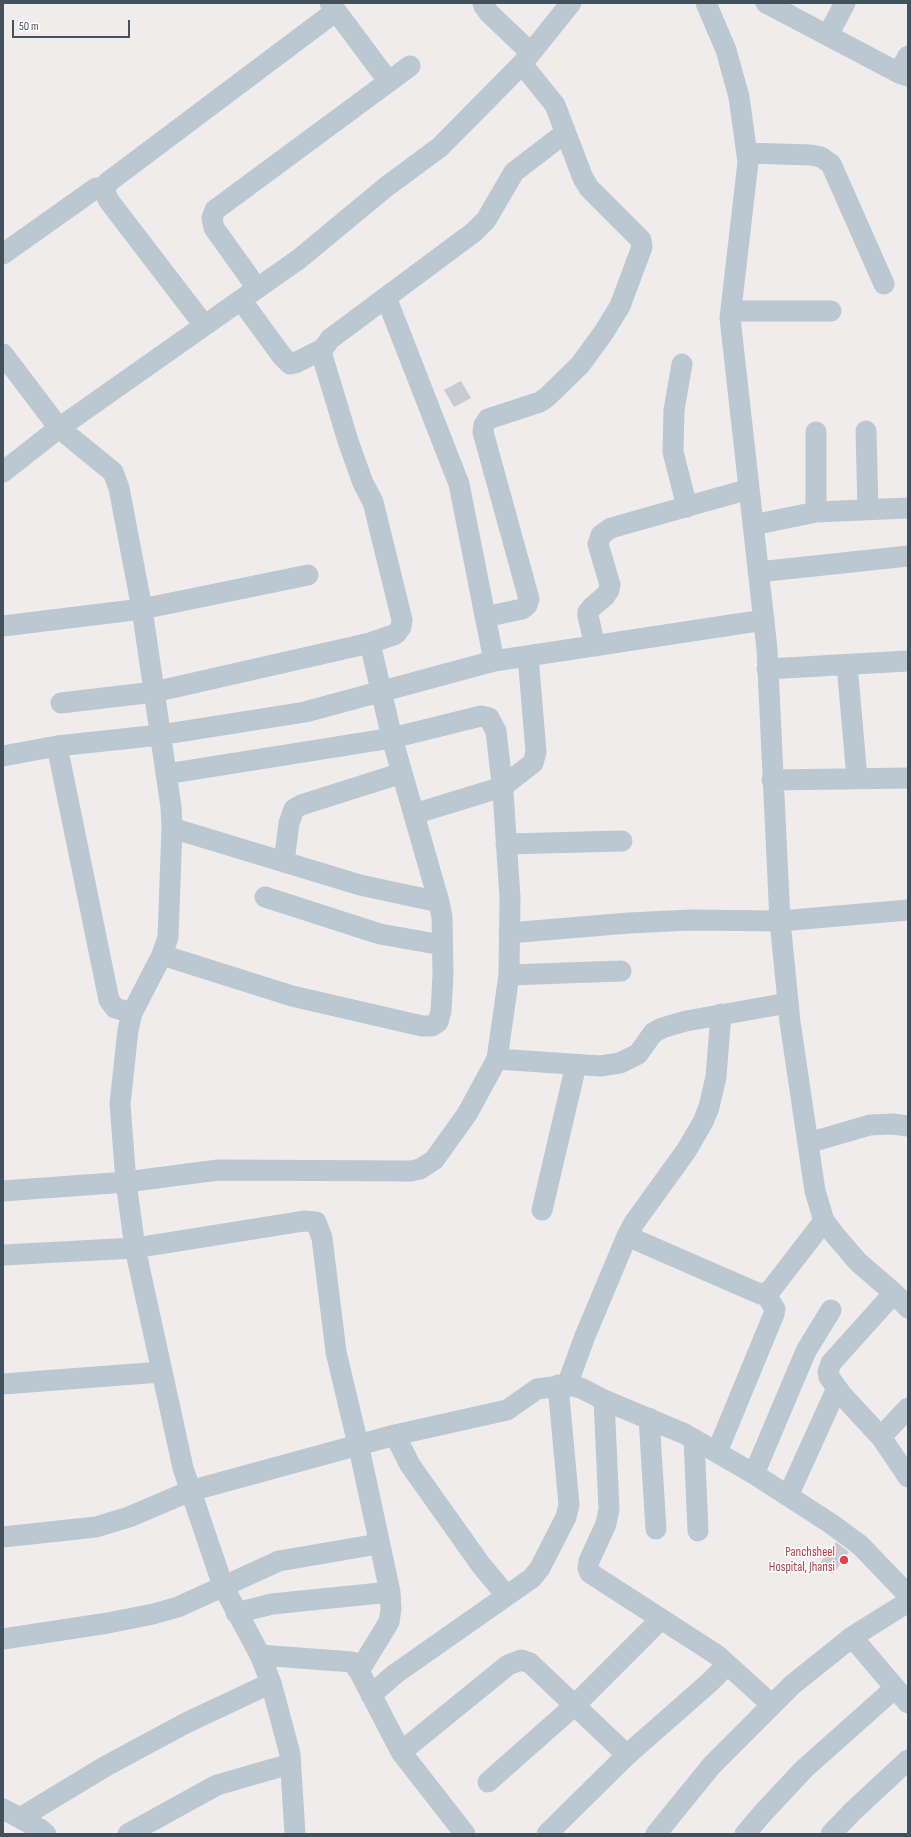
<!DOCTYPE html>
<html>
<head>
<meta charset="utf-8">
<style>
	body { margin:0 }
	#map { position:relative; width:911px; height:1837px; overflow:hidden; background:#f0ecec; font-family:"Sofia Sans Condensed",sans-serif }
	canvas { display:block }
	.frame { position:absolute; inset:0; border:4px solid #43515c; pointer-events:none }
	.scale { position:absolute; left:12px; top:20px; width:118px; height:18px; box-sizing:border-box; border:2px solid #43515c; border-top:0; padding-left:5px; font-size:12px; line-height:14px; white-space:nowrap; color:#43515c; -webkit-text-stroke:3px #fff; paint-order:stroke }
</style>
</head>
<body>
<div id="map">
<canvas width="911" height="1837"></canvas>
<div class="frame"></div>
<div class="scale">50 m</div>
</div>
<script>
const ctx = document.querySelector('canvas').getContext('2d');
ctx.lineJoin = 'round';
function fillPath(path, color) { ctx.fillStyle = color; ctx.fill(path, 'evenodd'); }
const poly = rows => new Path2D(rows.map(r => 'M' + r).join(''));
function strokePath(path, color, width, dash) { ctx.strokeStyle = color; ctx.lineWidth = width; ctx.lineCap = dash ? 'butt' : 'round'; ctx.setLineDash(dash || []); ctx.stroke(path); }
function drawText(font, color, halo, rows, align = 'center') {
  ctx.font = font + ' "Sofia Sans Condensed",sans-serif'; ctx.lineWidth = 3; ctx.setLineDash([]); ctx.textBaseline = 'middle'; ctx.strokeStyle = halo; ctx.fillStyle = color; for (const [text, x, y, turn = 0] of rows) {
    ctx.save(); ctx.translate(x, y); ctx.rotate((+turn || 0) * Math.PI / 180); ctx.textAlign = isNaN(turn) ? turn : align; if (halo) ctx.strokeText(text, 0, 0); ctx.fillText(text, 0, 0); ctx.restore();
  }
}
fillPath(poly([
	[461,381,471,398,454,407,444,390],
	[836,1542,849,1552,833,1574,819,1564]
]), '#c8ccd2');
strokePath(poly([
	[330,3,389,82],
	[483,3,484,6,489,13,531,53],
	[706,3,726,50,739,97,748,162,730,318,767,649,780,921,790,1022,815,1191,824,1221,834,1234,858,1262,894,1293,908,1308],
	[766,3,899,73,908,76],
	[828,35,845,3],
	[899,73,908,56],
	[747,153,811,155,821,157,831,164,884,284],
	[3,254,96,188,105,188],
	[257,288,214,228,212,218,215,210,410,66],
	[386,297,459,484,494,661],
	[241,300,282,356,290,364,295,363,323,349],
	[731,311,831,311],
	[204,325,109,201,105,193,107,183,336,11],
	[3,354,59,428,113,472,119,488,142,609,171,807,172,828,168,937,162,955,132,1013,128,1030,120,1104,126,1182,135,1248,183,1468,223,1586,260,1655,271,1683,290,1754,295,1834],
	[682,364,674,410,673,452,687,507],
	[866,431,868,509],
	[816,432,816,512],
	[3,472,59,428,299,259,386,187,440,147,522,64,571,3],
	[753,525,816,512,908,508],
	[758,572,908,556],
	[485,617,522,609,527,605,529,599,483,432,484,425,488,419,540,402,547,397,580,365,604,332,620,306,642,247,641,240,589,188,583,178,555,105,522,64],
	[3,626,142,609,308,575],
	[595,646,588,616,588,612,592,607,605,596,609,590,610,585,598,544,601,535,611,528,749,489],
	[847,665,857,778],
	[767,669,908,661],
	[61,703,154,692,370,643,396,634,401,627,402,620,373,502,363,483,348,441,322,355,323,349,330,339,474,232,486,220,514,172,565,133],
	[57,746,109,1000,115,1008,132,1013],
	[3,756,57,746,160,735,305,712,494,661,764,620],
	[772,780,908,778],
	[414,814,502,787,533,763,536,752,528,656],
	[172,828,360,885,439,902],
	[506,844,622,841],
	[284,862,289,823,294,809,301,805,402,773],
	[265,897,380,934,442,945],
	[509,933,629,923,691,920,780,921,908,910],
	[162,955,292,996,422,1026,432,1026,438,1022,441,1011,443,975,442,917,439,902,392,738,370,643],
	[509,975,621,971],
	[497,1059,600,1066,620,1063,638,1054,653,1033,662,1028,686,1021,788,1003],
	[808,1143,870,1125,892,1124,908,1126],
	[3,1191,126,1182,218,1170,411,1171,420,1169,434,1160,467,1114,497,1059,509,975,510,898,503,792,496,731,489,718,481,716,392,738,166,774],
	[542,1210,576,1065],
	[627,1236,760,1294,770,1291,824,1221],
	[3,1255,135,1248,304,1221,316,1222,322,1238,336,1352,361,1457,390,1592,391,1609,389,1622,359,1671],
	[894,1293,831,1363,828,1372,829,1377,842,1395,881,1437,908,1477],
	[3,1384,161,1372],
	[567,1385,585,1336,627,1236,634,1223,686,1151,703,1122,709,1107,716,1077,721,1014],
	[604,1400,609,1509,606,1524,589,1561,588,1568,590,1573,717,1655,772,1705],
	[649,1418,656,1529],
	[395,1435,410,1465,481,1565,506,1595],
	[881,1437,908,1408],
	[694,1439,698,1531],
	[717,1452,774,1314,775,1309,765,1293],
	[754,1474,806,1351,831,1310],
	[788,1496,837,1388],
	[3,1537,96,1527,129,1517,190,1491,395,1435,507,1410,537,1389,567,1385,581,1388,604,1400,685,1434,754,1474,830,1523,860,1545,908,1595],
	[236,1613,272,1604,390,1592],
	[852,1637,908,1703],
	[3,1639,108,1623,153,1614,178,1607,279,1561,378,1544],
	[260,1655,352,1662,359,1671,401,1752,465,1834],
	[371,1695,395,1674,532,1578,540,1568,566,1517,569,1505,558,1385],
	[401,1752,508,1665,521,1660,530,1663,627,1755],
	[488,1782,574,1706,661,1619],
	[3,1809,40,1829,46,1834],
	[20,1818,106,1766,186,1723,271,1683],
	[128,1834,217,1785,290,1764],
	[547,1834,627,1755,710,1682,727,1665],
	[656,1834,712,1765,792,1685,852,1637,908,1602],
	[745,1834,762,1814,804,1769,895,1688],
	[831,1834,852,1812,908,1760]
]), '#bbc8d1', 21);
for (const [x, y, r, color] of [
	[844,1560,5,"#e0444e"]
]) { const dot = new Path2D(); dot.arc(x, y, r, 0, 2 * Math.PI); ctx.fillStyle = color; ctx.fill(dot); strokePath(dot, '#fff', 1.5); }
drawText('13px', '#be3a42', '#fff', [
	["Panchsheel",835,1553],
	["Hospital, Jhansi",835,1568]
], 'right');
</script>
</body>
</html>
